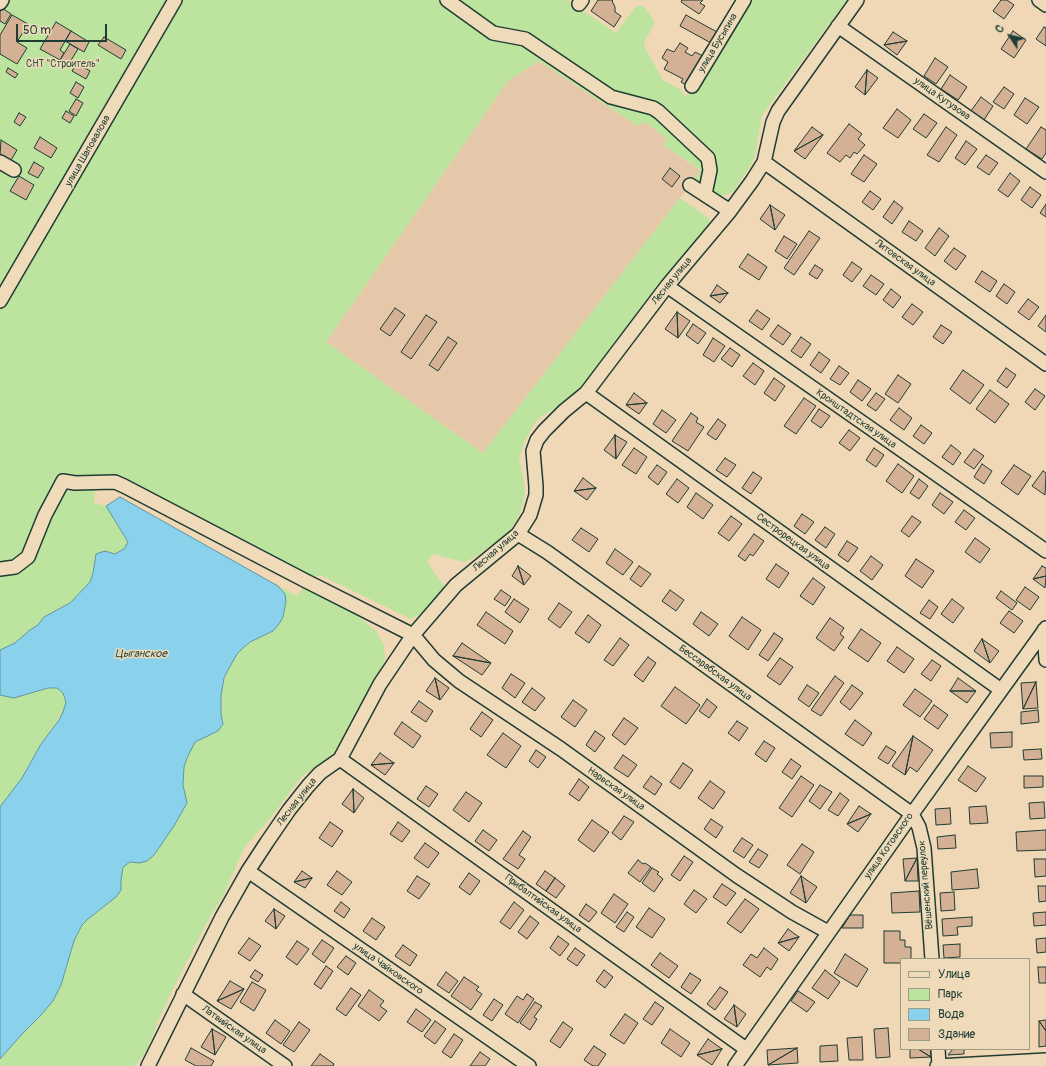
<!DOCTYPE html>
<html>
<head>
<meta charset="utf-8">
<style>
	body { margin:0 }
	#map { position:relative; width:1046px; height:1066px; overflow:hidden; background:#f0d7b5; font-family:Pangolin,sans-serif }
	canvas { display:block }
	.legend { position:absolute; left:900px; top:958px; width:130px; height:92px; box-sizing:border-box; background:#efdbb9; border:1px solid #9c9c84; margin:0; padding:5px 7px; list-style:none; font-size:12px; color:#1f3d34 }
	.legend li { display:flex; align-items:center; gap:8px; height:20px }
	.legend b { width:20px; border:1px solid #9c9c84 }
	.north { position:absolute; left:990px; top:16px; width:40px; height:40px; -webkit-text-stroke:3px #efdbb9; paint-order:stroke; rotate:305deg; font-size:11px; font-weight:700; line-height:16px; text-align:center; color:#1f3d34 }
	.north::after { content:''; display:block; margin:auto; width:14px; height:18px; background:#1f3d34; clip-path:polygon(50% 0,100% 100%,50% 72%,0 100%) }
	.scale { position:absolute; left:16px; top:24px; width:91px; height:18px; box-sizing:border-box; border:2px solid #1f3d34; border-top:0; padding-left:5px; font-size:12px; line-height:14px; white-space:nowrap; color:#1f3d34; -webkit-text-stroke:3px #efdbb9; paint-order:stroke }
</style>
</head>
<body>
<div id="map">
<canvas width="1046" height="1066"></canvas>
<ul class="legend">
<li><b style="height:5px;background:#efdbb9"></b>Улица</li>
<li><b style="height:11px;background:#bde49f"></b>Парк</li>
<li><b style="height:11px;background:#8ad1eb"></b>Вода</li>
<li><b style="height:11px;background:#d4b094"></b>Здание</li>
</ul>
<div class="north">С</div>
<div class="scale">50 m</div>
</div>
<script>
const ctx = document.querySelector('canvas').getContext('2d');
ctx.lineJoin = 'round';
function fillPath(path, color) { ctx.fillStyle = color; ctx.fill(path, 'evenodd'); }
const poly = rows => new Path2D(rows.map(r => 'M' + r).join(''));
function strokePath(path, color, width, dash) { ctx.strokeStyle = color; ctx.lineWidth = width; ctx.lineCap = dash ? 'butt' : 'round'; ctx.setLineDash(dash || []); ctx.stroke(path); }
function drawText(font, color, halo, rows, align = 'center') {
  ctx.font = font + ' Pangolin,sans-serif'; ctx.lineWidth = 3; ctx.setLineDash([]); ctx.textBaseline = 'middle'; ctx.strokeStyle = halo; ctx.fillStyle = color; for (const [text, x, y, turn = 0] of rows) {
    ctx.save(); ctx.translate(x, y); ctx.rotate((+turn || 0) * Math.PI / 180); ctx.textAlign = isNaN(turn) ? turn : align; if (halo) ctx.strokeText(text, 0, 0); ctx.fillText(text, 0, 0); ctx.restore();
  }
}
fillPath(poly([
	[539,61,638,126,646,122,667,139,663,145,701,171,483,453,326,342,508,81]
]), '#e4c8a9');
fillPath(poly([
	[0,0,567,0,616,33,634,9,638,5,643,6,655,21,653,27,645,40,644,46,663,80,681,90,686,97,699,80,744,0,847,0,762,115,755,156,751,165,733,192,722,196,693,181,701,170,663,145,667,139,646,122,638,126,539,61,508,81,326,342,483,453,680,198,710,219,709,224,669,276,639,310,579,392,561,405,542,416,534,424,523,445,519,458,524,482,525,494,519,516,508,533,477,556,464,562,433,554,427,562,445,587,426,611,411,619,322,576,308,577,95,477,94,503,106,506,128,542,124,549,115,554,105,551,94,563,93,573,90,582,70,603,44,617,38,625,30,630,15,643,0,650],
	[278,586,297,596,303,588,349,609,376,631,384,645,385,658,380,673,362,700,342,738,333,753,322,763,303,775,268,821,244,848,224,894,207,922,174,987,158,1021,148,1048,135,1066,0,1066,0,1059,23,1033,42,1014,53,1000,61,985,74,941,82,925,88,919,116,897,121,891,121,881,123,867,130,862,139,863,147,861,154,855,183,811,187,803,183,785,184,767,187,758,195,742,218,731,223,724,220,705,222,687,228,670,237,654,250,642,273,631,283,617,286,601,285,594],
	[48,688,57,688,63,693,66,702,63,712,41,744,22,778,0,807,0,695,14,698]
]), '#bde49f');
const water = poly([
	[120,497,278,586,285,594,286,601,283,617,279,624,273,631,250,642,243,648,237,654,228,670,224,678,221,696,221,714,223,724,218,731,195,742,187,758,184,767,183,785,187,803,174,826,154,855,147,861,139,863,130,862,123,867,121,881,121,890,116,897,88,919,82,925,74,941,61,985,53,1001,42,1014,23,1033,0,1059,0,807,22,778,41,744,59,720,63,712,66,702,63,693,57,688,48,688,14,698,0,695,0,650,15,643,30,630,38,625,44,617,70,603,90,582,93,573,96,554,105,551,115,554,124,549,128,542,106,506,120,497]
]);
fillPath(water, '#8ad1eb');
strokePath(water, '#5f96a2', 1);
const building = poly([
	[598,0,613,0,612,1,615,7,615,12,621,16,614,27,591,11,598,0],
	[682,0,703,0,700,3,705,6,699,14,681,2,682,0],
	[1001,0,1007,0,1014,5,1004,19,993,11,1001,0],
	[2,8,11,14,5,24,0,21,0,12,2,8],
	[12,15,28,24,17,42,27,48,17,64,0,54,0,35,12,15],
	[686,15,717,32,711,43,680,26,686,15],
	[56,22,71,31,60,50,64,53,60,60,40,49,56,22],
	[1044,27,1046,28,1046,46,1036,39,1044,27],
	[71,31,89,42,84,52,65,41,71,31],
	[1013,31,1026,40,1014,58,1001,49,1013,31],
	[893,32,907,41,884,45,893,32],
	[104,37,126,50,121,59,98,45,104,37],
	[907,41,897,55,884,45,907,41],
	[680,43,688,48,685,52,692,56,695,52,703,56,686,85,681,82,683,79,664,69,668,62,662,58,667,49,674,52,680,43],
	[70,44,78,49,68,65,60,60,70,44],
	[935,58,948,67,936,84,924,76,935,58],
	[77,63,90,71,86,79,72,71,77,63],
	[8,68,18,74,15,78,6,72,8,68],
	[867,70,878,78,865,95,867,70],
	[867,70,865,95,855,87,867,70],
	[950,75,967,87,958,100,941,89,950,75],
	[76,82,84,87,78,98,70,93,76,82],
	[1004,87,1014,94,1004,109,993,102,1004,87],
	[981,97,993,106,984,120,971,111,981,97],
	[1025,98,1039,107,1027,124,1014,115,1025,98],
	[76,99,83,103,76,116,69,111,76,99],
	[897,109,911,120,898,138,883,128,897,109],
	[66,111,74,116,70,123,62,118,66,111],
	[19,113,26,117,20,126,14,122,19,113],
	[924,114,937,123,926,138,913,129,924,114],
	[849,124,862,134,858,139,865,145,857,154,854,152,850,158,846,155,840,162,827,153,849,124],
	[812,127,823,135,794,151,812,127],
	[946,127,957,135,939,162,927,155,946,127],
	[1041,127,1046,130,1046,153,1042,159,1026,149,1041,127],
	[823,135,805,159,794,151,823,135],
	[40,137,57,148,51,158,34,148,40,137],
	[1,140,17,150,10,162,0,156,1,140],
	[966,141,977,149,965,165,955,158,966,141],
	[864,155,877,164,864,182,851,174,864,155],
	[986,155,998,163,989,175,977,167,986,155],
	[34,162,44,168,38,178,28,173,34,162],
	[670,168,680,176,672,187,662,179,670,168],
	[1010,173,1020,181,1008,197,998,190,1010,173],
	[19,176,34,185,26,200,10,191,19,176],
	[1030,187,1041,195,1032,208,1021,200,1030,187],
	[870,191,881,199,873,210,862,202,870,191],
	[894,201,903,208,892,224,883,217,894,201],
	[1046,204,1046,217,1040,213,1046,204],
	[770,205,775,230,760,219,770,205],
	[770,205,785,215,775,230,770,205],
	[909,221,923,231,916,241,902,232,909,221],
	[939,228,949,236,935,256,925,248,939,228],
	[809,231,820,238,794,275,784,268,809,231],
	[784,236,797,244,787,259,775,251,784,236],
	[954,248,966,256,956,270,944,261,954,248],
	[748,254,767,267,759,280,739,267,748,254],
	[852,262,862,269,852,282,843,275,852,262],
	[815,265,823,270,817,279,809,274,815,265],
	[982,271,997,281,990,292,975,282,982,271],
	[871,275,884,284,876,295,863,286,871,275],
	[1004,284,1015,292,1007,304,996,296,1004,284],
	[717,285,728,293,710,296,717,285],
	[891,289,901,297,893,308,883,300,891,289],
	[728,293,720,303,710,296,728,293],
	[1028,299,1039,307,1029,320,1018,312,1028,299],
	[912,304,923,312,913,325,902,317,912,304],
	[395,308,405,315,390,336,380,329,395,308],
	[757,310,770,319,762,330,749,321,757,310],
	[677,312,678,338,665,329,677,312],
	[677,312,690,321,678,338,677,312],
	[426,315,437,322,411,359,401,352,426,315],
	[1046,315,1046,332,1038,326,1046,315],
	[693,324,706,333,698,344,686,335,693,324],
	[778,325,791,334,783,345,770,336,778,325],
	[941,325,952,332,943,344,933,337,941,325],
	[448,337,457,343,438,371,429,365,448,337],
	[801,337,811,344,801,358,791,351,801,337],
	[713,338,725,346,714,362,703,355,713,338],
	[730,348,740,355,732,367,721,359,730,348],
	[819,352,830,360,821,373,810,365,819,352],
	[753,363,764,371,755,385,743,376,753,363],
	[839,366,849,373,840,385,830,379,839,366],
	[1006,368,1016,375,1007,388,997,381,1006,368],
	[963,370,984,385,970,404,950,389,963,370],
	[898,375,911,384,898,403,885,394,898,375],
	[774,378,785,386,775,401,764,393,774,378],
	[858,380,871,389,862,401,850,392,858,380],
	[1035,389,1045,396,1035,410,1025,402,1035,389],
	[990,390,1009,404,995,423,976,409,990,390],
	[634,393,647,403,626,405,634,393],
	[876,393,885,399,876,411,867,405,876,393],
	[804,398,816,406,796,434,784,426,804,398],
	[647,403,639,414,626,405,647,403],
	[899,408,912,418,904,430,890,420,899,408],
	[819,409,830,416,821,428,811,421,819,409],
	[662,410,676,420,666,433,653,424,662,410],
	[691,413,698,418,696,422,704,427,688,451,672,441,691,413],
	[718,419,726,425,716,440,707,434,718,419],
	[921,425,932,433,924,444,913,436,921,425],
	[849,430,860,438,850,451,839,443,849,430],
	[615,435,616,459,604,450,615,435],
	[615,435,627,442,616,459,615,435],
	[951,445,961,453,953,465,942,457,951,445],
	[634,448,647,457,636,474,622,465,634,448],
	[874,448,884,455,876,467,866,460,874,448],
	[974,449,984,456,974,469,964,462,974,449],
	[725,458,736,465,727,477,716,470,725,458],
	[898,464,914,476,902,493,886,481,898,464],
	[982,464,992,471,984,484,974,477,982,464],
	[657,465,667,472,658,485,648,477,657,465],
	[1014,465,1031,476,1018,495,1001,483,1014,465],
	[1043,471,1046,473,1045,495,1032,486,1043,471],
	[753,472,762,478,751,494,742,488,753,472],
	[583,478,596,488,574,491,583,478],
	[677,479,689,488,678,503,666,494,677,479],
	[919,479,928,486,919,499,910,493,919,479],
	[596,488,587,500,574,491,596,488],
	[696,493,713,505,703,519,687,507,696,493],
	[940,493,953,502,944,514,932,505,940,493],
	[964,510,975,518,966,530,955,522,964,510],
	[802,514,814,522,805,534,794,526,802,514],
	[731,516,742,524,729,541,718,533,731,516],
	[912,516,921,522,909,537,901,531,912,516],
	[825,527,835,534,826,548,815,540,825,527],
	[581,528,598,539,589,552,572,540,581,528],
	[754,534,764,541,753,556,750,554,745,561,738,556,754,534],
	[975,538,990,549,980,563,965,552,975,538],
	[847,541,858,548,848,562,838,555,847,541],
	[615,549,633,562,623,575,606,563,615,549],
	[871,556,883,565,872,580,860,571,871,556],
	[916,559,934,571,922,588,905,576,916,559],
	[776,564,789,573,779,588,766,579,776,564],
	[518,566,524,585,512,576,518,566],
	[518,566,531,576,524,585,518,566],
	[639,566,651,574,641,587,630,579,639,566],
	[1042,566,1046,568,1046,576,1033,579,1042,566],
	[1046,576,1045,588,1033,579,1046,576],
	[813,578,825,587,813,605,800,596,813,578],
	[1025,587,1039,597,1030,610,1016,600,1025,587],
	[501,590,511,597,505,606,494,599,501,590],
	[670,590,684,600,676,611,662,601,670,590],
	[1001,591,1017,603,1012,610,996,598,1001,591],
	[514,599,529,609,520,623,505,612,514,599],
	[952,599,964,608,953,623,941,614,952,599],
	[929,600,938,607,930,619,920,613,929,600],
	[559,603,572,612,560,628,548,619,559,603],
	[1009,611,1023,621,1014,633,1000,623,1009,611],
	[486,612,513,631,505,644,477,625,486,612],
	[701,612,718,624,709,636,693,624,701,612],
	[588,615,601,625,589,643,575,633,588,615],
	[742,617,761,630,748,650,729,636,742,617],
	[830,618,844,628,840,634,844,637,834,651,816,638,830,618],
	[861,629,881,643,868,662,848,648,861,629],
	[774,633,783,639,768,661,759,655,774,633],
	[620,638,629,645,613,666,604,660,620,638],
	[982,639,999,651,990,663,982,639],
	[982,639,990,663,974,651,982,639],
	[462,643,491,663,453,656,462,643],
	[897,647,914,659,904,673,887,661,897,647],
	[453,656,491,663,482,675,453,656],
	[648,657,656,663,643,682,634,675,648,657],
	[780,658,793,667,780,685,767,676,780,658],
	[932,660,941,666,931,681,921,674,932,660],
	[511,674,525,683,515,698,502,688,511,674],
	[835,676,844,683,821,716,811,710,835,676],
	[435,678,440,700,426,691,435,678],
	[435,678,449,688,440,700,435,678],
	[958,678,976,691,950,691,958,678],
	[1036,682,1038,708,1023,709,1036,682],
	[1036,682,1023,709,1021,683,1036,682],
	[807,685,819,693,809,707,798,699,807,685],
	[852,685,863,693,850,710,840,702,852,685],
	[675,687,700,705,686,724,661,706,675,687],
	[532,688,545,698,535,711,522,702,532,688],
	[915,689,932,701,920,717,903,705,915,689],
	[950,691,976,691,967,703,950,691],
	[707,699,717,707,709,718,699,711,707,699],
	[573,700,587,710,575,727,561,717,573,700],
	[419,701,433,711,426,722,411,712,419,701],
	[934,705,948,715,938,729,924,719,934,705],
	[1038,710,1039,722,1021,724,1021,712,1038,710],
	[482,712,493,720,481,737,470,729,482,712],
	[624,718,638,728,625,745,612,735,624,718],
	[855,720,872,733,863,746,845,734,855,720],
	[737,721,748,728,739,741,728,733,737,721],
	[402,722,421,736,413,748,394,734,402,722],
	[595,731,605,738,595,752,586,745,595,731],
	[1012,732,1012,747,991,748,990,733,1012,732],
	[503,733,521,746,506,768,487,755,503,733],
	[913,736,933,750,917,772,910,767,905,775,913,736],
	[913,736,905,775,892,766,913,736],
	[764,741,775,748,766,762,755,754,764,741],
	[886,746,896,752,888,764,878,758,886,746],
	[1041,749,1042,759,1024,760,1023,750,1041,749],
	[536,750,546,757,538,768,529,761,536,750],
	[380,753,394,763,371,765,380,753],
	[623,755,637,765,628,777,614,768,623,755],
	[791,759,801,766,792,779,782,772,791,759],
	[394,763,385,775,371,765,394,763],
	[683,763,693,770,680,789,670,782,683,763],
	[968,766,986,778,976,792,958,780,968,766],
	[651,776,662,784,655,795,643,787,651,776],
	[801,776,814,785,792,817,779,808,801,776],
	[1024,776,1043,776,1043,787,1024,788,1024,776],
	[579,779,589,787,579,801,569,794,579,779],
	[710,781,725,792,713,809,698,798,710,781],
	[820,785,832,792,820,809,809,801,820,785],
	[426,786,438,794,429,807,417,799,426,786],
	[353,789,354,813,342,804,353,789],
	[353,789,364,798,354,813,353,789],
	[466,792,482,803,469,822,453,810,466,792],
	[840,793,849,800,838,816,828,810,840,793],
	[1044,802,1045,818,1030,819,1029,803,1044,802],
	[859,806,871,814,847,824,859,806],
	[986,806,988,823,970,824,969,807,986,806],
	[950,808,951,824,936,825,935,809,950,808],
	[871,814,858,832,847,824,871,814],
	[624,816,634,822,621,840,612,833,624,816],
	[711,819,723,827,716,838,704,829,711,819],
	[592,820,609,832,594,852,578,840,592,820],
	[330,822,343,831,332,847,319,838,330,822],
	[398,822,410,831,402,842,390,834,398,822],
	[483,830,497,840,489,851,475,841,483,830],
	[1046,830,1046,850,1017,851,1016,832,1046,830],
	[523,831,531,837,519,855,525,859,518,869,503,859,523,831],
	[955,835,956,848,938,849,937,837,955,835],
	[742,838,753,845,744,858,733,851,742,838],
	[425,843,439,853,428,868,414,858,425,843],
	[802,844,814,852,800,874,787,865,802,844],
	[758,849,768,855,759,868,749,862,758,849],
	[684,856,693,862,680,881,671,875,684,856],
	[917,858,918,881,905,881,917,858],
	[917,858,905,881,903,859,917,858],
	[1034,859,1046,859,1046,876,1035,877,1034,859],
	[638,860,643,864,645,863,651,867,640,882,628,873,638,860],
	[652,868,659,872,657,874,663,879,654,892,642,883,652,868],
	[977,869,979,888,952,890,951,872,977,869],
	[302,871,312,878,294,882,302,871],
	[337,871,352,882,342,895,327,885,337,871],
	[545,871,555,878,546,891,536,884,545,871],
	[469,873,480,881,470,895,459,887,469,873],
	[417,876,430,884,419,899,407,891,417,876],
	[801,876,817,887,806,903,801,876],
	[801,876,806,903,790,893,801,876],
	[312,878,305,888,294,882,312,878],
	[555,878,565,886,556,898,546,891,555,878],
	[722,884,736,893,726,906,713,897,722,884],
	[1038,886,1046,886,1046,901,1039,902,1038,886],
	[694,890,707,899,696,913,684,904,694,890],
	[919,891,920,912,892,913,891,893,919,891],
	[954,892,955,910,941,911,940,893,954,892],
	[614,894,628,904,615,923,601,913,614,894],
	[745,899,759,909,741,933,727,923,745,899],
	[341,902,350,909,344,918,334,911,341,902],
	[514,902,524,910,510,929,500,922,514,902],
	[586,904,597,912,589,922,579,915,586,904],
	[649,908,665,919,652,938,636,927,649,908],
	[274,909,276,929,265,921,274,909],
	[274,909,285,916,276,929,274,909],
	[627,912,634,917,624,932,616,927,627,912],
	[1046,912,1046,925,1034,926,1033,913,1046,912],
	[850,915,863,915,863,928,842,928,850,915],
	[530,916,539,923,527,939,518,932,530,916],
	[972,917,972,926,957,927,958,935,943,936,942,919,972,917],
	[372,918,385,927,376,940,363,931,372,918],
	[788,929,799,937,778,943,788,929],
	[884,931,900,931,900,940,905,940,905,947,911,947,911,959,901,959,901,963,884,963,884,931],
	[558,936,569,944,560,956,550,948,558,936],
	[799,937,789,951,778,943,799,937],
	[249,938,261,946,250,961,238,953,249,938],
	[1046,938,1046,952,1037,953,1036,939,1046,938],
	[322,940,334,948,324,963,312,954,322,940],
	[297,941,309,949,297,965,286,957,297,941],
	[960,944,960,957,944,958,943,945,960,944],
	[403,945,417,955,410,966,395,956,403,945],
	[575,948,585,955,577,966,567,959,575,948],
	[764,948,778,959,771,970,767,967,760,977,743,965,751,954,757,958,764,948],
	[660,953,678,966,669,978,651,965,660,953],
	[845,954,868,969,857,987,834,973,845,954],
	[346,956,356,963,348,975,337,967,346,956],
	[326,966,333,971,321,989,314,984,326,966],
	[1038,967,1046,967,1046,983,1039,983,1038,967],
	[255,970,263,975,258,982,250,977,255,970],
	[604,970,613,977,605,988,596,981,604,970],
	[825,970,840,982,828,999,812,988,825,970],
	[446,972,458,981,449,993,437,985,446,972],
	[690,973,701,980,691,994,681,987,690,973],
	[464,977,479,987,476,990,482,994,471,1010,451,996,464,977],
	[230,981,244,989,217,1001,230,981],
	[252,982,266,990,254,1011,240,1002,252,982],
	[720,987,728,992,715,1010,707,1004,720,987],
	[351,988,361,995,346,1016,336,1009,351,988],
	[244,989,231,1009,217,1001,244,989],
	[369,990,384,1001,380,1006,387,1011,379,1021,358,1006,369,990],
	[798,991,815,1002,807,1012,791,1001,798,991],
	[527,994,534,999,518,1023,505,1014,517,996,523,1000,527,994],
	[494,999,503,1005,492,1021,483,1015,494,999],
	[535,1002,542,1006,534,1017,537,1019,530,1030,520,1023,535,1002],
	[655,1002,664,1008,652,1025,643,1019,655,1002],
	[734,1005,746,1014,737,1027,734,1005],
	[734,1005,737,1027,724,1019,734,1005],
	[416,1009,431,1020,422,1032,407,1022,416,1009],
	[625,1014,638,1023,624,1044,610,1035,625,1014],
	[275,1020,290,1031,281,1044,266,1033,275,1020],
	[1046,1020,1046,1031,1039,1021,1046,1020],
	[435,1021,446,1029,435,1044,424,1036,435,1021],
	[1039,1021,1046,1031,1046,1046,1039,1047,1039,1021],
	[299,1022,310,1030,294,1052,283,1045,299,1022],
	[563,1022,573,1029,560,1048,550,1041,563,1022],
	[888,1028,890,1057,876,1058,874,1029,888,1028],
	[212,1029,215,1055,201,1047,212,1029],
	[212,1029,226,1037,215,1055,212,1029],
	[670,1029,690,1043,681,1057,661,1043,670,1029],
	[454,1034,463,1040,451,1058,442,1052,454,1034],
	[862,1037,863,1060,849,1060,847,1038,862,1037],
	[708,1039,722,1049,697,1055,708,1039],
	[837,1045,838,1061,820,1062,820,1046,837,1045],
	[594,1046,606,1054,598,1066,593,1066,584,1060,594,1046],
	[191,1048,214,1061,211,1066,196,1066,185,1060,191,1048],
	[797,1048,798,1063,768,1065,797,1048],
	[797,1048,768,1065,767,1050,797,1048],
	[722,1049,712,1065,697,1055,722,1049],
	[910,1049,918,1049,931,1057,910,1058,910,1049],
	[918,1049,931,1049,931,1057,918,1049],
	[953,1049,964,1049,964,1054,948,1055,953,1049],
	[480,1052,490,1059,485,1066,470,1066,480,1052],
	[320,1054,334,1064,333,1066,311,1066,320,1054]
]);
fillPath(building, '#d4b094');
strokePath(building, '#1f3d34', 1);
const minor = poly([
	[447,0,493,33,525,39,611,97,653,108,659,112,708,158,710,170,705,194],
	[1039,0,1046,5],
	[0,3,2,0],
	[579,4,582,0],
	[838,26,1046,172],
	[692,86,744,0],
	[0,162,14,170],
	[764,162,1046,364],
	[690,185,730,211],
	[667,286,1046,551],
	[0,301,175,0],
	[586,393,1001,690],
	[518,534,547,552,912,814,919,827,924,848,932,959],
	[0,569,15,567,28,557,45,515,63,481,75,483,115,482,124,486,306,581,413,635,434,660,459,681,561,749,736,875,792,912,828,932],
	[1044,630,1046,660],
	[340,759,746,1049],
	[248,871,529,1066],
	[183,994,285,1066],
	[938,1049,939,1066],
	[148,1066,222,917,248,871,267,842,289,810,308,786,320,773,340,759,380,684,413,635,456,585,518,534,530,515,536,495,536,486,533,451,537,440,544,431,564,411,586,393,667,286,730,211,752,181,764,162,773,122,778,111,857,0],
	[735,1066,912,814,1046,628],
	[937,1066,1046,1060]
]);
strokePath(minor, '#1f3d34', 16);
strokePath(minor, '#efdbb9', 13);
drawText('10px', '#1f3d34', '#efdbb9', [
	["улица Бусыгина",718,43,-59],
	["улица Кутузова",942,99,35],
	["улица Шаповалова",88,151,-60],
	["Литовская улица",905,263,36],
	["Лесная улица",672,281,-51],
	["Кронштадтская улица",856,419,35],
	["Сестрорецкая улица",793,542,36],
	["Лесная улица",496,551,-41],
	["Бессарабская улица",715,673,36],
	["Нарвская улица",616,789,35],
	["Лесная улица",297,802,-52],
	["улица Котовского",889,846,-55],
	["Вёшенский переулок",926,885,-95],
	["Прибалтийская улица",543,904,36],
	["улица Чайковского",388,969,35],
	["Латвийская улица",234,1030,35]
]);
drawText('10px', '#2f4e3f', '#efdbb9', [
	["СНТ \"Строитель\"",63,64]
]);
drawText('italic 11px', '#2a4c46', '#efdbb9', [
	["Цыганское",141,654]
]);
</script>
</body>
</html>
